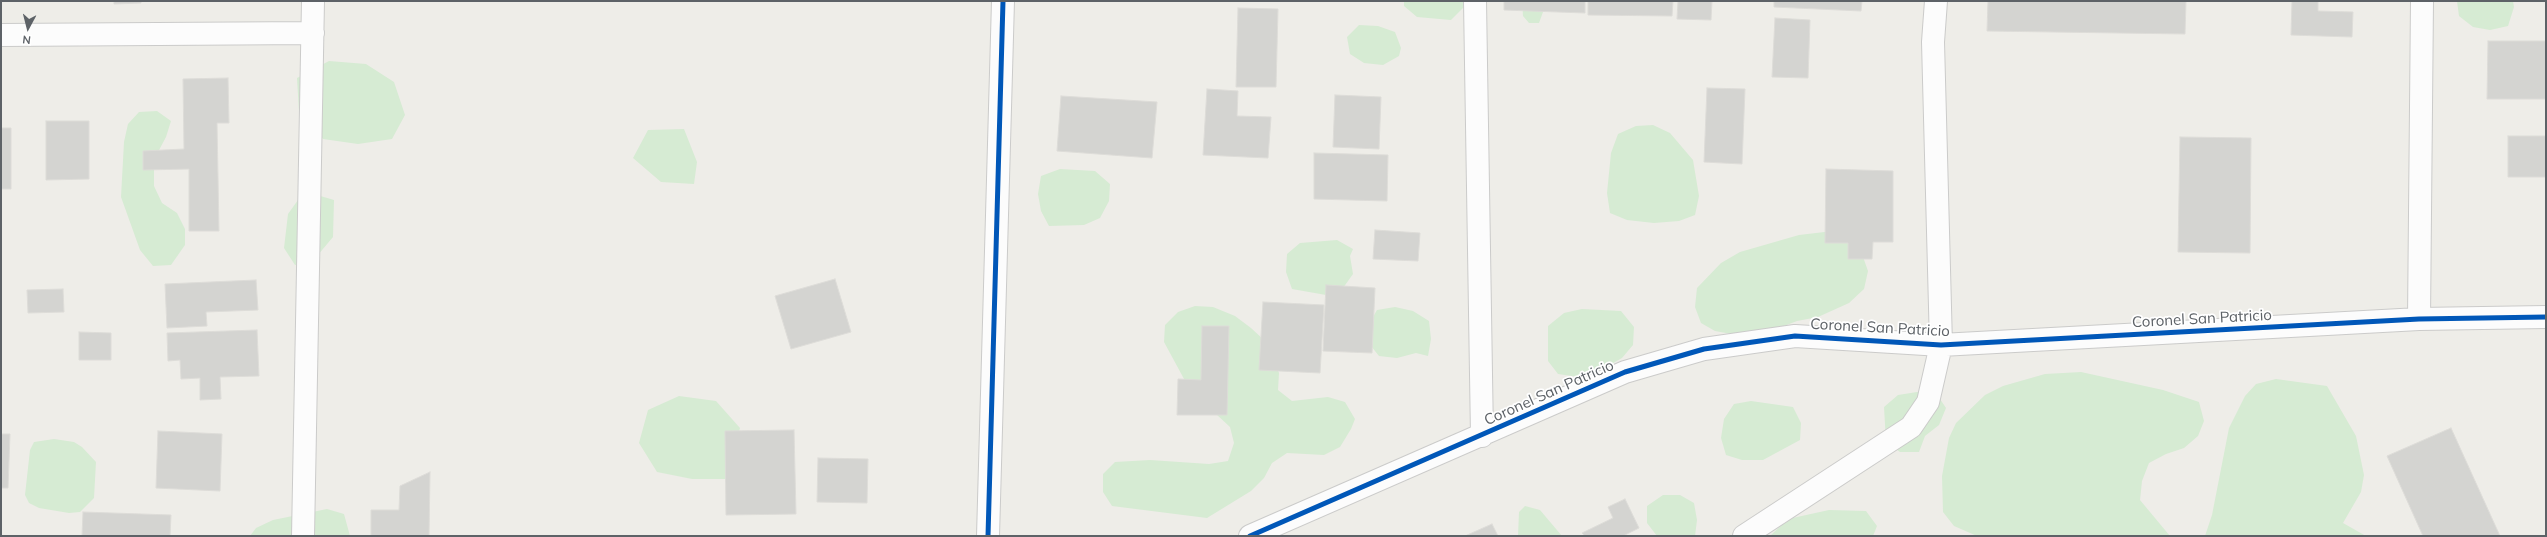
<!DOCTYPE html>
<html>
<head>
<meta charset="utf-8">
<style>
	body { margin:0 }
	#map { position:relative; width:2547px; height:537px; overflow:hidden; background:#eeede8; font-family:Mulish,sans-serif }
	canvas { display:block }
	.frame { position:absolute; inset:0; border:2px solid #5d6267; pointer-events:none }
	.north { position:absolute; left:8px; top:8px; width:40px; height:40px; -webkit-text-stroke:3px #fff; paint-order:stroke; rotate:187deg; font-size:11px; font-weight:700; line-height:16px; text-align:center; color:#5d6267 }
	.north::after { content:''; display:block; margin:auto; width:14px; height:18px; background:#5d6267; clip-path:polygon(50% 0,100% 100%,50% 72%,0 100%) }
</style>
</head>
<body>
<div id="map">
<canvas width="2547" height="537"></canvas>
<div class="frame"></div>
<div class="north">N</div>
</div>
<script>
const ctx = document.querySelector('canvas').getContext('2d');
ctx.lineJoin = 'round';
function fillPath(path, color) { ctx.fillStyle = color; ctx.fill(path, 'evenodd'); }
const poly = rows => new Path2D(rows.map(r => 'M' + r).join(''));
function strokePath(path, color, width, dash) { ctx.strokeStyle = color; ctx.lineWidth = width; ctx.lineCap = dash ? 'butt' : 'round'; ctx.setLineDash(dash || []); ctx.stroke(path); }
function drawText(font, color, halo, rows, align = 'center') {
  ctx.font = font + ' Mulish,sans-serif'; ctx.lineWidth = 3.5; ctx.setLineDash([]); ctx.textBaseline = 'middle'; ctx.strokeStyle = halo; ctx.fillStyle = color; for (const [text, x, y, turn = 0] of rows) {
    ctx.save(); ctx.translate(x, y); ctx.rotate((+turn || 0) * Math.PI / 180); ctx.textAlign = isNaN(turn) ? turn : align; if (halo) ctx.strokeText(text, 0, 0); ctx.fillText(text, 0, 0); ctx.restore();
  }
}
fillPath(poly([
	[1404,1,1470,1,1451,20,1417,17,1404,6],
	[1522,1,1547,1,1539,23,1529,23,1523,16],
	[2457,1,2513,1,2514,7,2508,26,2490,30,2473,27,2459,16],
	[1359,25,1378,26,1395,32,1401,48,1399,56,1383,65,1364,63,1350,54,1347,37],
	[329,61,366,64,394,82,405,115,392,139,358,144,323,139,299,112,297,78],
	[157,111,171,121,166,137,158,152,154,169,154,186,162,203,177,213,185,229,185,245,171,265,153,266,140,250,121,197,124,142,128,124,139,112],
	[1653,125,1670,133,1693,160,1699,196,1695,215,1679,221,1654,223,1627,220,1610,213,1607,193,1611,153,1618,134,1636,126],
	[684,129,697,162,694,184,661,182,633,158,648,130],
	[1060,169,1095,171,1110,184,1109,201,1100,218,1084,225,1049,226,1041,211,1038,194,1041,176],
	[317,195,334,200,333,237,312,262,295,265,284,248,288,214,298,200],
	[1833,231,1862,254,1868,271,1864,289,1849,303,1818,317,1797,321,1753,338,1715,331,1701,323,1695,307,1697,288,1721,263,1740,252,1799,235],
	[1337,240,1353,249,1350,256,1353,274,1343,288,1326,295,1292,289,1286,272,1287,254,1300,243],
	[1195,306,1213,307,1235,316,1251,328,1264,340,1273,356,1279,373,1278,390,1292,401,1328,397,1345,402,1355,419,1351,429,1340,447,1324,455,1287,453,1272,463,1264,478,1251,491,1207,518,1112,506,1103,492,1103,474,1115,462,1150,460,1209,464,1228,461,1234,443,1230,427,1190,390,1164,342,1165,325,1178,312],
	[1395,307,1413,311,1429,321,1431,339,1428,356,1416,353,1397,358,1379,356,1367,341,1369,324,1377,310],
	[1582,309,1621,311,1634,327,1633,345,1622,358,1606,367,1592,379,1558,374,1548,361,1548,326,1564,313],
	[2081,372,2163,390,2199,402,2204,421,2198,436,2184,448,2166,454,2149,463,2142,481,2140,500,2170,536,1977,536,1954,526,1943,512,1942,476,1949,438,1956,423,1985,395,2003,386,2045,374],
	[2276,379,2327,386,2356,436,2364,475,2361,492,2343,523,2366,536,2205,536,2212,515,2229,428,2245,396,2256,384],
	[1917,392,1936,393,1946,408,1939,425,1925,436,1919,452,1900,452,1886,442,1884,407,1898,395],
	[679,396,716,401,740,428,726,479,692,479,657,472,639,443,648,410],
	[1751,401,1793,407,1801,423,1800,440,1763,460,1742,460,1726,455,1721,438,1724,419,1734,404],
	[54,439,74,442,82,447,96,462,94,498,80,512,69,513,39,508,29,503,25,495,30,450,34,442],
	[1663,495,1680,495,1694,503,1697,520,1695,536,1657,536,1647,523,1647,506],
	[1525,506,1540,510,1562,536,1518,536,1519,512],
	[327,509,344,514,350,536,250,536,256,528,273,520],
	[1829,510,1866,511,1877,526,1873,536,1770,536,1788,519]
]), '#d6ebd3');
const building = poly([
	[114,1,141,1,141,3,114,4,114,1],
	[1504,1,1585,1,1585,13,1504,10,1504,1],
	[1588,1,1673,1,1672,16,1588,15,1588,1],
	[1678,1,1712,1,1711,20,1677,19,1678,1],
	[1774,1,1862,1,1861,11,1774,7,1774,1],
	[1988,1,2186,1,2185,34,1987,31,1988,1],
	[2292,1,2318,1,2318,11,2353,12,2352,37,2291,35,2292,1],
	[1238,8,1278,9,1276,87,1236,87,1238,8],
	[1775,18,1810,20,1808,78,1772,77,1775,18],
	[2488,41,2546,41,2546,99,2487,99,2488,41],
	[228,78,229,123,217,123,219,231,189,231,189,169,143,170,143,151,184,149,183,79,228,78],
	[1707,88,1745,89,1742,164,1704,162,1707,88],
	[1207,89,1238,91,1237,116,1271,117,1268,158,1203,155,1207,89],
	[1335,95,1381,97,1379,149,1333,147,1335,95],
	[1061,96,1157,102,1152,158,1057,151,1061,96],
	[46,121,89,121,89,179,46,180,46,121],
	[1,128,11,128,11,189,1,189,1,128],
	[2508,136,2546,136,2546,177,2508,177,2508,136],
	[2180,137,2251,138,2250,253,2178,252,2180,137],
	[1314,153,1388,155,1387,201,1314,199,1314,153],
	[1826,169,1893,171,1893,242,1873,242,1872,259,1848,259,1848,243,1825,243,1826,169],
	[1375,230,1420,233,1418,261,1373,259,1375,230],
	[835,279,851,332,791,349,775,296,835,279],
	[256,280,258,310,206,312,207,326,167,328,165,284,256,280],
	[1326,285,1375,288,1372,353,1323,351,1326,285],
	[63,289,64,312,28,313,27,290,63,289],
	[1263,302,1324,305,1320,373,1259,370,1263,302],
	[1202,326,1229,326,1227,415,1177,415,1178,379,1201,380,1202,326],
	[257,330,259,376,220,377,221,399,200,400,200,378,181,379,180,360,168,361,167,333,257,330],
	[79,332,111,333,111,360,79,360,79,332],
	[2451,428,2500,536,2423,536,2387,456,2451,428],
	[794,430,796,514,726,515,725,431,794,430],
	[158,431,222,434,220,491,156,488,158,431],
	[1,434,10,434,8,488,1,488,1,434],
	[818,458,868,459,867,503,817,502,818,458],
	[430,472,429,536,371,536,371,510,399,510,400,486,430,472],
	[1625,499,1639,528,1623,536,1585,536,1582,533,1613,518,1608,507,1625,499],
	[83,512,171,515,170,536,82,536,83,512],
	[1492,524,1498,536,1465,536,1492,524]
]);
fillPath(building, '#d4d4d1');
strokePath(building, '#dddcd8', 1);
const minor = poly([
	[1475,1,1482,436],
	[1,35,313,33],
	[2419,319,2422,1],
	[303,536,313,1],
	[988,536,1003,1],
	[1250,536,1625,372,1704,349,1795,336,1941,345,2419,319,2546,317],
	[1744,536,1911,427,1928,402,1941,345,1933,42,1936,1]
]);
strokePath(minor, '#cbcbca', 24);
strokePath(minor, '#fcfcfc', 22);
strokePath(poly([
	[988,536,1003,1],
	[1250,536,1625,372,1704,349,1795,336,1941,345,2419,319,2546,317]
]), '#0057b8', 5);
drawText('15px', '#5d6267', '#fff', [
	["Coronel San Patricio",2202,319,-3],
	["Coronel San Patricio",1880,328,3],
	["Coronel San Patricio",1549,393,-24]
]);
</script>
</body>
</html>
